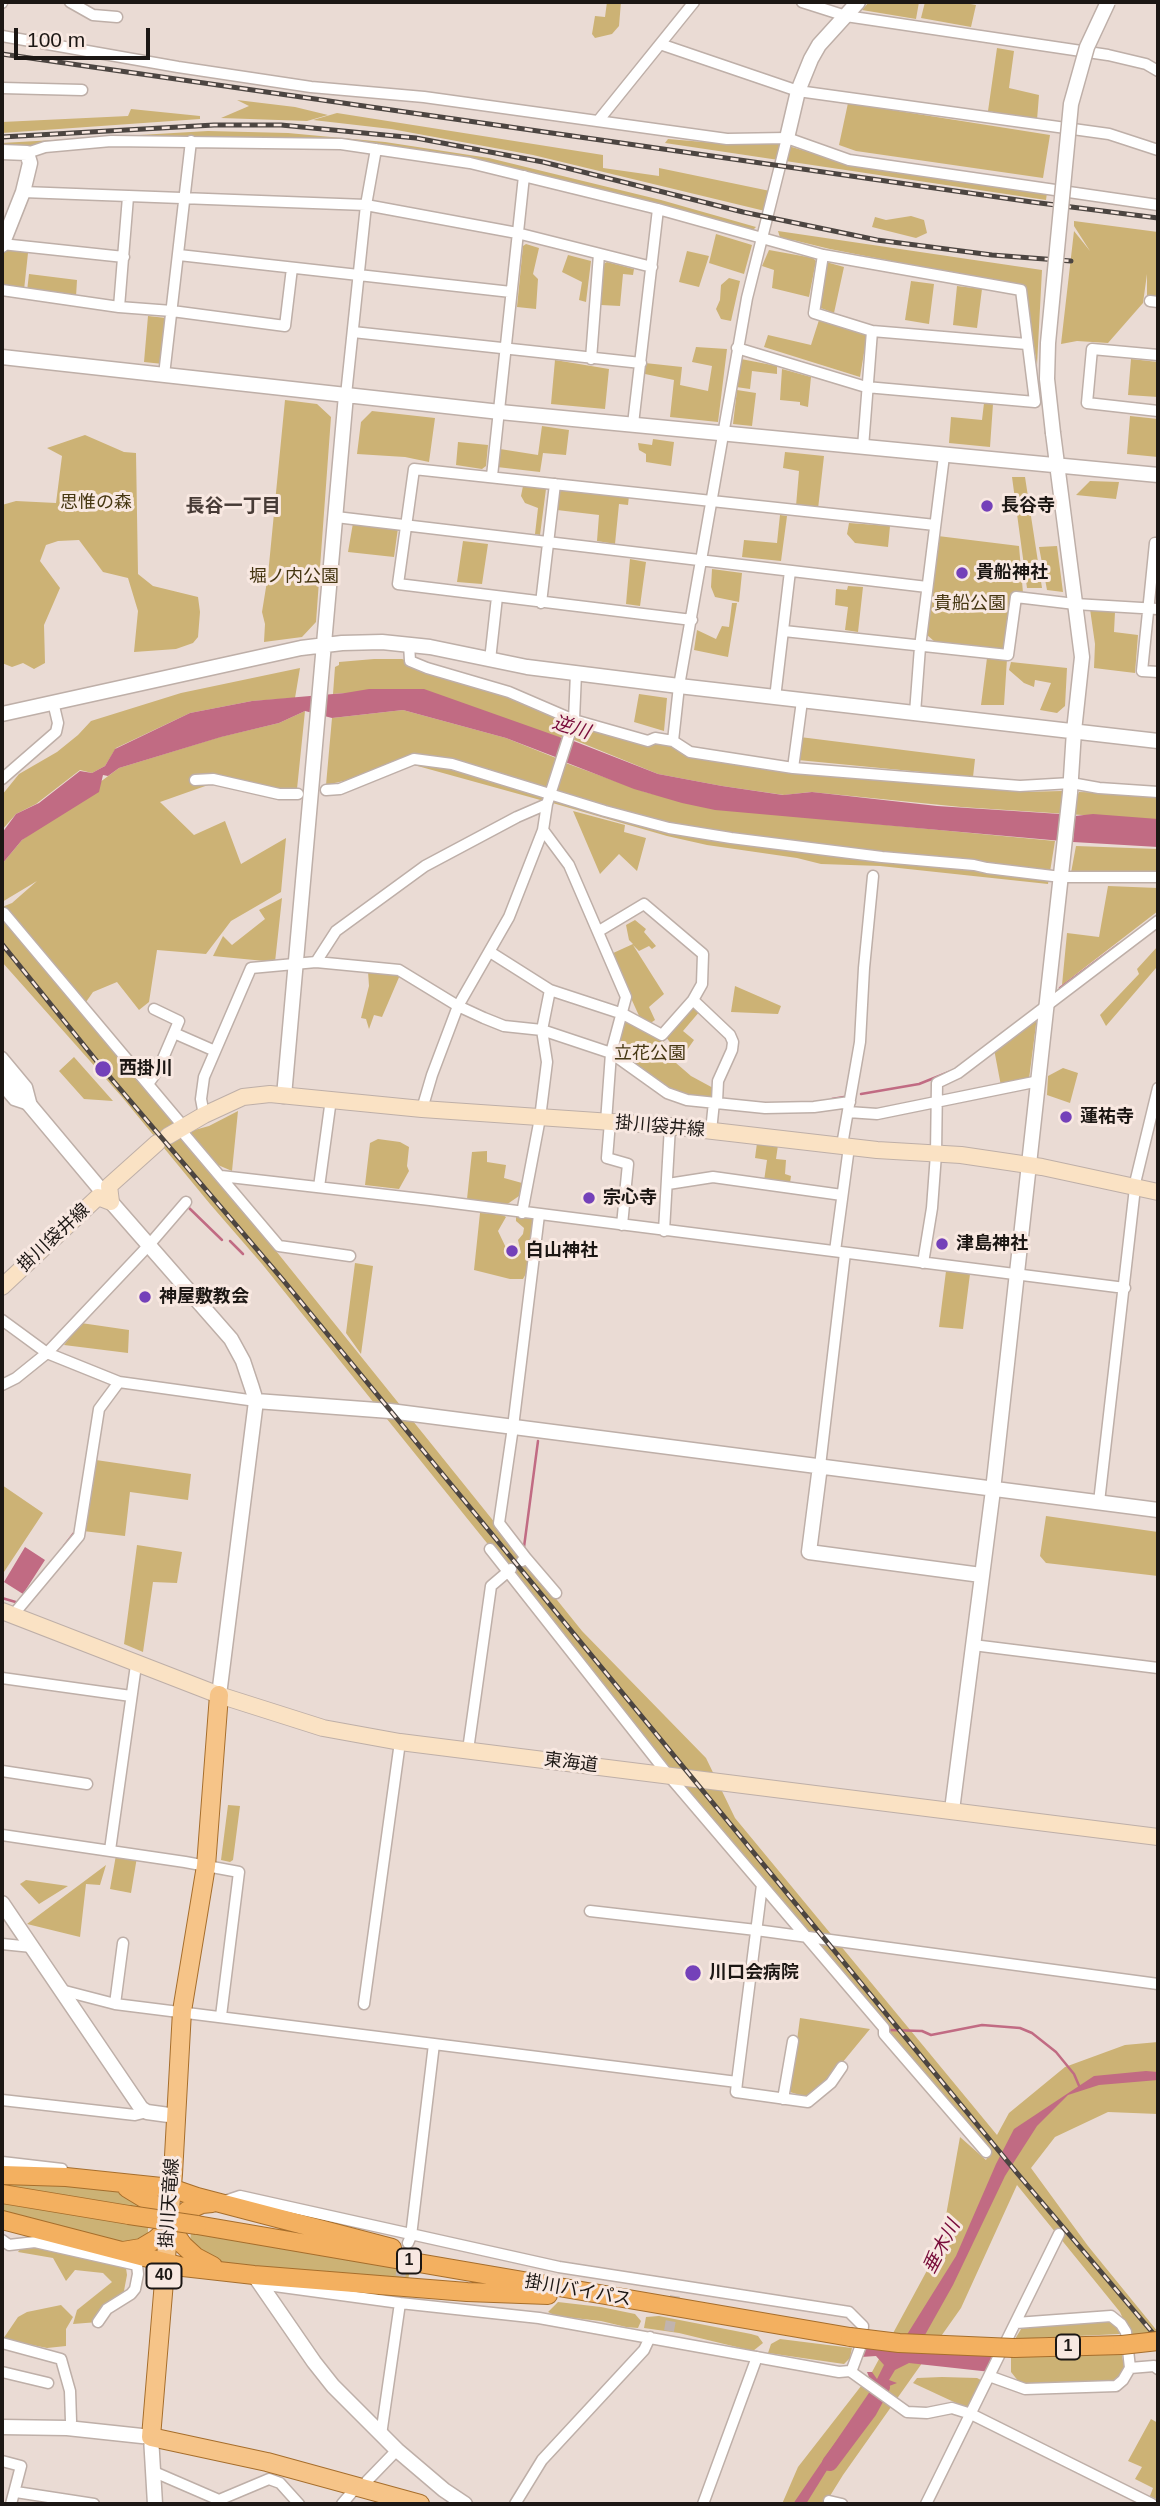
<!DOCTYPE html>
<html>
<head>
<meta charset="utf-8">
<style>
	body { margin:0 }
	#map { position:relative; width:1160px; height:2506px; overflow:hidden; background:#eadbd4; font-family:Helvetica,sans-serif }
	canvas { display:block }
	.frame { position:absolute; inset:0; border:4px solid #1c1714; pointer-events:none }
	.scale { position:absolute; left:14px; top:28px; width:136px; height:32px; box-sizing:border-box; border:4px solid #1c1714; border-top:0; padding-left:9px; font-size:21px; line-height:24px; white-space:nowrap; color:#1c1714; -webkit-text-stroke:5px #f8e8e1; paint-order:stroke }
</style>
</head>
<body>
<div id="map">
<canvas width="1160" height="2506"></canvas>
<div class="frame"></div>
<div class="scale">100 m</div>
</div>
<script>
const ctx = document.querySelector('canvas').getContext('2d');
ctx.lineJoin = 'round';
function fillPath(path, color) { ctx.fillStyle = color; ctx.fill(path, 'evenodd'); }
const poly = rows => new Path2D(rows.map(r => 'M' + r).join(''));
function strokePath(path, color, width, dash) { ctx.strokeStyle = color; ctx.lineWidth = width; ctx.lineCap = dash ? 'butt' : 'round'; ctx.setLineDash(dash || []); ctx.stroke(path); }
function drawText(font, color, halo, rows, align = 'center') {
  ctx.font = font + ' Helvetica,"Noto Sans JP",sans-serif'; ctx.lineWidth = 6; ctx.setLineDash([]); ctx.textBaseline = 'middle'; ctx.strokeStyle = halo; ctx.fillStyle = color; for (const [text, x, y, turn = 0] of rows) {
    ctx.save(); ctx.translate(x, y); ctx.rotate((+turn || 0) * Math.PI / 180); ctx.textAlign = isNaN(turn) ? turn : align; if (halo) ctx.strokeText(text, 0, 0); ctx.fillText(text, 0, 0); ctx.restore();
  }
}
fillPath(poly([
	[607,2,621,2,619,26,612,34,595,38,592,34,595,16,605,17],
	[869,2,919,2,916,19,862,10],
	[925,2,959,2,976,5,971,27,921,18],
	[997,48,1014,51,1009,88,1039,95,1037,120,988,111],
	[237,100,295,107,328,115,307,121,221,118,249,106],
	[848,103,1050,135,1043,178,856,151,839,145],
	[131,109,200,116,200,119,2,133,2,122,128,116],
	[337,113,603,155,603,168,659,176,659,168,770,191,765,211,533,155,391,129,313,120],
	[208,131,288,133,385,142,489,158,661,200,756,227,752,231,374,144,2,147,2,143],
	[668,139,739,145,775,142,849,164,1047,193,1046,200,665,143],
	[911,216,924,220,927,233,916,238,872,227,875,217,886,220],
	[1074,221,1158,232,1158,267,1156,281,1158,281,1158,300,1147,299,1147,274,1143,303,1108,343,1077,341,1061,344,1074,231,1090,251,1074,226],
	[778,231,1042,270,1037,365,1024,287,830,249,793,240,788,242,781,241],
	[716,234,752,245,744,274,709,263],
	[526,244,539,248,533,274,538,279,536,309,517,307,523,246],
	[5,248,28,253,24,290,2,286,2,255],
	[769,250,813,258,816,261,809,297,772,288,774,270,762,266],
	[687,251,709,256,699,287,679,282],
	[568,255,591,261,586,302,579,300,582,282,562,272],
	[607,262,634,269,633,275,623,274,620,306,601,305,603,264],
	[826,262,844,267,834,313,818,307],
	[29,274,77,280,76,297,27,291],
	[729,278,740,281,731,321,721,319,716,309,720,300,721,285],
	[911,281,934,284,929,324,905,320],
	[957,286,982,289,977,328,953,325],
	[148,316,166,318,163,364,144,362],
	[819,320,867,335,860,377,764,347,768,335,811,345],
	[696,347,727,349,718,422,670,417,674,380,645,374,645,363,682,367,680,385,708,391,712,366,692,362],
	[741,359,777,366,777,374,752,371,750,389,736,387],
	[1131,359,1158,362,1158,397,1128,395],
	[555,360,609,369,605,409,551,404],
	[782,369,811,377,808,407,800,405,800,402,780,400],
	[737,390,756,393,752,426,733,424],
	[285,400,317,404,331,417,316,622,302,637,264,642,265,624,262,612,268,575],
	[984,403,993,404,990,447,949,443,951,417,982,420],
	[372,411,435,418,429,462,405,457,357,454,361,422],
	[1130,416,1158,419,1158,457,1127,454],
	[542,426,569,430,566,455,543,453,540,472,497,467,500,449,538,455],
	[85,435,124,452,136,453,138,574,153,586,198,597,200,612,198,637,193,643,176,649,134,652,138,611,128,578,103,572,79,540,58,541,46,545,40,561,60,588,44,625,45,663,34,669,23,663,12,667,2,663,2,505,16,501,56,503,62,456,47,448],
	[653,439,674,442,671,466,646,462,646,454,639,450,638,443,652,445],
	[458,442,488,445,486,466,482,469,456,465],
	[785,452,824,456,818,509,796,506,799,471,783,468],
	[1012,477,1025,477,1042,588,1027,588],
	[1090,481,1119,482,1116,499,1076,495],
	[523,486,546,489,540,535,535,534,538,508,525,503,521,496],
	[560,488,629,496,628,505,619,504,615,544,597,541,599,515,557,510,557,491],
	[780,515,787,516,781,561,742,557,744,540,777,543],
	[353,523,398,528,394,557,348,552],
	[849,523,890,526,888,547,855,543,847,534],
	[938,536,1019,546,1023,593,1011,593,1006,649,935,642,926,634],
	[463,541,488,544,482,584,457,582],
	[1057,546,1063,592,1047,590,1039,547],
	[630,559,646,562,640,606,626,604],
	[712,569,742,573,739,602,715,597,711,587],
	[848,586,863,587,858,632,845,630,848,607,835,605,836,589,847,590],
	[732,603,737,603,728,657,694,650,697,630,716,639,722,626,729,627],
	[1090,609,1115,612,1114,632,1138,635,1135,673,1094,668,1095,644],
	[987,658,1007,659,1004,705,981,705],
	[374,659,402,659,507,694,569,720,563,738,344,693,333,694,335,667,339,665,339,662],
	[1011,662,1067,668,1065,706,1057,713,1040,710,1051,683,1035,680,1034,687,1024,683,1009,670],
	[300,668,295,698,252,701,190,713,116,748,105,766,92,773,80,770,36,804,16,814,2,830,2,795,19,774,57,752,78,735,91,721,181,693],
	[639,694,667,698,664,731,634,722],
	[403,710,506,738,556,758,544,801,414,765,326,785,332,718],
	[305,711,297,789,264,793,211,784,160,802,194,835,225,821,241,864,286,838,281,892,231,921,206,954,157,950,149,1002,139,1010,117,982,93,992,86,1002,2,907,12,903,37,881,2,902,2,864,22,840,119,768,220,737,279,723],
	[576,725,802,773,1022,792,1062,791,1062,795,1078,794,1079,792,1158,794,1158,820,961,807,811,792,784,795,722,786,658,774,572,739],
	[800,737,975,759,973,777,798,760],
	[563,762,645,792,708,808,1055,841,1048,884,880,866,821,864,797,858,707,845,667,836,549,802],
	[573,811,625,825,624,832,646,838,637,871,619,854,600,874],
	[1076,846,1158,849,1158,875,1070,878],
	[1108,886,1158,888,1158,911,1062,985,1067,933,1099,937],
	[282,898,275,962,213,956,223,936,232,945,265,919,259,910],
	[2,913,174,1119,173,1123,582,1631,706,1758,735,1818,997,2135,1009,2113,1065,2067,1125,2045,1158,2042,1158,2114,1108,2112,1055,2137,1031,2168,1088,2246,1158,2332,1158,2352,1150,2342,1131,2337,1120,2312,1017,2185,961,2308,843,2475,825,2504,782,2504,798,2467,872,2372,937,2252,945,2221,960,2137,986,2160,991,2150,728,1842,262,1264,210,1204,122,1097,2,962],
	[635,920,646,929,644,932,656,946,652,949,649,946,639,951,633,945,664,994,649,1007,655,1020,649,1024,640,1018,611,954,633,944,629,940,626,925],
	[1158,946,1156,968,1106,1026,1100,1015,1139,974,1137,969],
	[368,971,400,975,382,1017,374,1015,369,1029,366,1019,361,1018,369,986],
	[735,986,781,1006,778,1014,731,1012],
	[692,1004,700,1011,683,1031,694,1040,682,1057,665,1036],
	[1037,1017,1029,1079,1001,1086,994,1049],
	[631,1022,663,1040,676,1063,691,1076,715,1089,714,1095,711,1097,676,1094,617,1052,616,1048,624,1023],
	[74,1057,113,1101,84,1099,59,1071],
	[1063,1068,1078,1073,1070,1103,1047,1095,1048,1076],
	[238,1111,232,1171,218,1165,192,1135,191,1131,209,1126],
	[378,1139,400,1142,409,1147,407,1166,409,1171,399,1189,365,1185,370,1143],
	[757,1143,778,1145,776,1159,786,1160,785,1174,791,1176,790,1183,764,1181,767,1160,755,1158],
	[487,1151,487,1162,506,1165,504,1178,522,1183,519,1196,506,1205,467,1199,472,1152],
	[480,1213,501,1214,506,1217,498,1231,508,1252,515,1257,521,1253,518,1240,523,1234,524,1228,516,1221,516,1216,533,1216,529,1268,523,1279,510,1279,474,1270],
	[355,1263,373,1266,361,1354,346,1333],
	[946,1271,970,1274,963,1329,939,1327],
	[81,1323,129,1330,128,1353,64,1345],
	[96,1460,191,1474,188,1500,130,1492,125,1536,83,1531],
	[2,1485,43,1513,2,1575],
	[1046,1516,1158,1532,1158,1576,1046,1563,1040,1556],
	[137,1545,182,1552,177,1583,153,1582,143,1652,124,1644],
	[228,1805,240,1806,233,1860,230,1862,221,1860],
	[116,1855,137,1857,131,1893,110,1889],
	[106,1865,100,1885,86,1884,80,1937,27,1924],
	[26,1880,68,1886,39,1904,20,1884],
	[800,2018,870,2029,823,2086,809,2098,790,2092],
	[2,2180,111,2188,132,2196,150,2210,2,2189],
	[2,2201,148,2222,148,2237,123,2245,2,2216],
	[191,2230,411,2265,408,2280,259,2271,206,2259,190,2243],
	[23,2245,56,2251,126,2268,127,2275,123,2296,98,2322,73,2324,77,2310,112,2282,103,2273,75,2270,66,2281,53,2258,18,2252],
	[558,2302,601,2307,635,2314,641,2321,638,2328,626,2327,601,2321,556,2316,548,2312],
	[61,2305,73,2317,66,2329,66,2346,47,2348,3,2339,18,2317,27,2312],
	[659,2316,751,2334,758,2336,763,2343,753,2351,679,2333,644,2328,646,2317],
	[1107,2321,1114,2322,1119,2328,1120,2334,1015,2339,1023,2326],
	[780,2339,852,2348,850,2358,844,2364,768,2353,771,2344],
	[1121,2350,1125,2371,1116,2382,1038,2385,1019,2382,1011,2372,1011,2355],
	[942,2377,977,2378,983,2381,969,2409,913,2383,917,2378],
	[1151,2419,1158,2423,1158,2500,1150,2496,1153,2488,1135,2479,1142,2467,1128,2461]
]), '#ccb275');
fillPath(poly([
	[369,689,424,689,565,739,558,758,506,738,403,710,332,718,305,711,279,723,221,737,119,768,108,776,103,775,99,792,22,840,2,864,2,833,16,814,39,803,80,771,92,773,105,766,115,749,190,713,252,701,345,693],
	[571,740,658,774,722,786,783,795,812,792,937,806,1060,814,1062,841,715,810,682,803,634,789,565,762],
	[1093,814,1158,819,1158,847,1073,842,1075,816],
	[25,1547,45,1560,23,1594,4,1582],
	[1146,2071,1158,2072,1158,2080,1099,2085,1068,2095,1037,2126,1005,2176,953,2285,916,2351,1001,2353,991,2372,909,2363,895,2370,889,2380,897,2383,884,2388,842,2446,806,2504,793,2504,873,2387,867,2372,872,2372,877,2379,884,2365,876,2356,861,2357,861,2345,898,2349,956,2256,996,2164,1014,2129,1094,2076]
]), '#c16b83');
strokePath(poly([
	[1060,988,1119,944],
	[861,1094,919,1084,949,1072],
	[832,1099,844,1097],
	[186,1205,222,1240],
	[230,1241,243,1254],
	[64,1546,74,1533],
	[524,1547,538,1441],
	[2,1598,19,1603],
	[889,2030,922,2031,931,2035,982,2025,1020,2028,1032,2033,1056,2052,1074,2074,1080,2088]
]), '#c16b83', 2.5);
strokePath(poly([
	[830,2463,869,2411,882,2387]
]), '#c16b83', 16);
strokePath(poly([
	[397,2291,408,2243],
	[669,2331,675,2296]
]), '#c1b4ae', 10, [10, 5]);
const minor = poly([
	[70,2,93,15,117,17],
	[802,2,846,16,1108,55,1146,64,1158,71],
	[2,3,2,2],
	[2,36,178,67,311,87,424,97,727,139,787,138,849,160,1158,205],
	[660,44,798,91,1109,134,1158,150],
	[2,88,82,90],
	[598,121,694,2],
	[27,153,45,147,111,141,341,144,470,163,658,209,823,255,1021,290,1035,402,866,387,737,348],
	[23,192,366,205,517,233,652,267],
	[2,244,124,257],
	[179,255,511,292],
	[823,255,814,313,872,331,1027,344],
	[2,290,119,307,172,311,285,326,292,268],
	[1150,301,1158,302],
	[119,307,128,197],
	[353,332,641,363],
	[1158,355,1092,349,1087,403,1158,411],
	[591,359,599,254],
	[164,375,191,141],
	[346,395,366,205,376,149],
	[633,424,658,209],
	[863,447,872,331],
	[492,476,524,176],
	[336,517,927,587],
	[1158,543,1155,543,1142,671,1158,672],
	[541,603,555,484],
	[692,620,398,584,414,469,935,525],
	[784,631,1008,655,1016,597,1075,604,1158,609],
	[409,644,410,661,427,668,509,692,574,720,648,741,655,738,673,741,690,752,793,768,1020,786,1071,783,1099,788,1158,792],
	[490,660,497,597],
	[775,698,790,571],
	[915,713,920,647,944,456],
	[673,741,679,686,747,298,787,138],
	[793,768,802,701],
	[2,779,56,732,58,723,53,702],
	[195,780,213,779,279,794,298,794],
	[326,790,340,789,414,759,452,764,605,811,669,828,731,838,882,857,974,865,987,868,1061,877,1158,877],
	[543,830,569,865,626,997,611,1053,606,1122],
	[4,913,183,1126],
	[490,952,550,990,623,1014,662,1035,693,1000,702,984,703,954,644,904,599,931],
	[316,962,336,931,425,866,517,817,547,804],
	[693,1000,730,1035,733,1042,732,1050,718,1081,717,1102],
	[174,1033,215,1051],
	[2,1057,27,1087,32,1106,14,1100,2,1086],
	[148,1084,158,1070,179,1021,154,1009],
	[422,1109,432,1075,458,1006,509,917,543,830,547,804,574,720,576,673],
	[848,1112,877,1114,1039,1081],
	[204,1115,201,1099,204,1077,251,968,316,962,399,970,458,1006,484,1018,504,1026,542,1030,611,1053,667,1093,687,1100,765,1108,814,1107,850,1102],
	[610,1122,607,1158,628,1164,622,1225],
	[179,1128,279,1246,350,1256],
	[711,1131,714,1102],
	[842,1145,860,1042,864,968,873,876],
	[221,1176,430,1200,1125,1288],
	[668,1184,713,1177,842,1195],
	[319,1187,331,1099],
	[522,1213,540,1118,547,1062,542,1030,550,990],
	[664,1231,670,1126],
	[835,1251,849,1147],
	[923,1263,932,1208,936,1154,937,1083,958,1073,1158,921],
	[2,1320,47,1353,119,1382,256,1401],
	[2,1385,16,1378,47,1353,149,1245,186,1202],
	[820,1466,845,1253],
	[1099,1502,1136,1179,1158,1088],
	[490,1549,669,1776,884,2028,884,2034,986,2152],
	[526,1558,556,1593],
	[522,1561,526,1558,499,1523,513,1427,539,1215],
	[13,1615,79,1536,99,1409,119,1382],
	[973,1645,1158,1668],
	[2,1678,131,1696],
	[468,1750,491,1586,511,1569],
	[2,1771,87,1784],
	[2,1835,185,1862,239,1872,221,2016],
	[110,1850,136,1665],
	[590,1911,756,1930,1158,1984],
	[2,1944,32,1947],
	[61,1990,115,2004,737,2082,762,1885],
	[115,2004,123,1943],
	[364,2004,400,1742],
	[737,2082,736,2092,808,2102,831,2083,842,2067],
	[783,2099,793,2041],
	[2,2100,135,2115,147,2112],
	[2,2162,62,2169],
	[222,2202,240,2196,559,2267,849,2312,863,2326,861,2345,851,2372],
	[2,2240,9,2245,35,2242,137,2265],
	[408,2243,411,2236,434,2044],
	[260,2284,400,2303,539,2318,839,2372,850,2371,907,2412,927,2413,952,2408,971,2414,1152,2504],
	[98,2322,107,2309,131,2294,135,2289,138,2274,137,2265,140,2260],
	[2,2343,61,2359,70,2391,71,2421],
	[1130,2368,1154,2366,1158,2369],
	[2,2372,48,2383],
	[989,2376,1025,2389,1116,2386,1123,2380,1130,2368,1126,2332,1121,2324,1111,2316,1016,2323],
	[381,2435,400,2303],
	[2,2461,21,2466,11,2504],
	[152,2471,219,2500,269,2479,280,2483,299,2504],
	[366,2488,367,2481,397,2450],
	[16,2492,94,2504],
	[829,2501,842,2504],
	[342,2504,353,2491,355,2485],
	[515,2504,542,2460,644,2350,650,2337],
	[703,2504,757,2357],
	[926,2504,1059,2234]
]);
const tertiary = poly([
	[787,138,798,91,811,59,819,45,858,2],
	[2,152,27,153,30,163,23,192,2,245],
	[2,357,500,412,1158,475],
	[2,714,301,648,342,643,382,642,430,647,527,667,679,686,1158,741],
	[2,1072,111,1202,231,1339,243,1361,252,1388,256,1401,219,1695],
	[284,1096,346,395],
	[256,1401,390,1411,1158,1510],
	[820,1466,809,1552,981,1575],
	[952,1810,993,1490,1070,793,1074,731,1082,657,1053,433],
	[2,1903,141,2108,147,2112,176,2116],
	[254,2275,314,2362,333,2386,397,2450,444,2490,465,2504],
	[2,2427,67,2428,151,2437,155,2504]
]);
const secondary = poly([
	[168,1136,204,1115,243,1097,270,1094,422,1109,670,1126,877,1150,961,1155,1042,1167,1158,1192],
	[2,1287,98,1197,111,1202,109,1186,157,1143],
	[2,1611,219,1695,323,1728,400,1742,1158,1837]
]);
const primary = poly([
	[219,1695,206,1866,182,2011,173,2174,151,2437,267,2462,420,2504]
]);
const trunk = poly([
	[2,2175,66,2177,171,2188,197,2197,392,2248],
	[127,2188,155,2205,183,2245,196,2257,213,2266],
	[2,2194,129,2215],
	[2,2220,183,2267,254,2275,467,2292,548,2295],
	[197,2225,850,2337],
	[123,2251,141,2248,156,2239,188,2210,202,2204,212,2203],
	[1014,2348,1122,2345]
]);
strokePath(minor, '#beafa8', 13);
strokePath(tertiary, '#beafa8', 17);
strokePath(secondary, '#beafa8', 18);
strokePath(primary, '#a66e2c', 20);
strokePath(trunk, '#a66e2c', 20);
strokePath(minor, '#fff', 10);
strokePath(tertiary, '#fff', 14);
strokePath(secondary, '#fae2c4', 16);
strokePath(primary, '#f6c488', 18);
strokePath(trunk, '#f3b060', 18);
const rail = poly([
	[2,54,1032,202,1158,218],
	[2,137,214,125,281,125,416,138,543,162,743,212,877,240,992,255,1071,261],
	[2,944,103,1069,283,1280,1017,2173,1158,2339]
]);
strokePath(rail, '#4c4541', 5);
strokePath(rail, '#f8e8e1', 2.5, [8]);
const tertiaryBridge = poly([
	[1053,433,1047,379,1048,343,1071,104,1087,47,1108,2]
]);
const trunkBridge = poly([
	[129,2215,197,2225],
	[850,2337,899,2343,1014,2348],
	[1122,2345,1158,2341]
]);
strokePath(tertiaryBridge, '#beafa8', 17, []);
strokePath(trunkBridge, '#a66e2c', 20, []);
strokePath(tertiaryBridge, '#fff', 14);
strokePath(trunkBridge, '#f3b060', 18);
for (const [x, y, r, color] of [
	[987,506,7,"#7441b9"],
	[962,573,7,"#7441b9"],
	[103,1069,9,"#7441b9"],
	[1066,1117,7,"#7441b9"],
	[589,1198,7,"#7441b9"],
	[942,1244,7,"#7441b9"],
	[512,1251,7,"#7441b9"],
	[145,1297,7,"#7441b9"],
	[693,1973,9,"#7441b9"]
]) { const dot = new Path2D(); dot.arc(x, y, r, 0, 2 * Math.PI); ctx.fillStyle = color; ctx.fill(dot); strokePath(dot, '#f8e8e1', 2.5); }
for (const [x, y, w] of [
	[409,2261,24],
	[164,2276,35],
	[1068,2347,24]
]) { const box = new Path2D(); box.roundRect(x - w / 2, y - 12.5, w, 25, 5); ctx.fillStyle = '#f8e8e1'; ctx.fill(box); strokePath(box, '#1c1714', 2); }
drawText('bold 16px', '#1c1714', null, [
	["1",409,2261],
	["40",164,2276],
	["1",1068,2347]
]);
drawText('18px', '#463712', '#f8e8e1', [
	["思惟の森",96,503],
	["堀ノ内公園",294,577],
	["貴船公園",970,604],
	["立花公園",650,1054]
]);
drawText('bold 18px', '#1c1714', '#f8e8e1', [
	["長谷寺",1001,506],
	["貴船神社",976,573],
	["西掛川",119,1069],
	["蓮祐寺",1080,1117],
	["宗心寺",603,1198],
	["津島神社",956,1244],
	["白山神社",526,1251],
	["神屋敷教会",159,1297],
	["川口会病院",709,1973]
], 'left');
drawText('18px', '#1c1714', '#f8e8e1', [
	["掛川袋井線",660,1127,5],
	["掛川袋井線",54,1238,-43],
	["東海道",571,1763,7],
	["掛川天竜線",170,2203,-86],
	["掛川バイパス",578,2291,10]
]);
drawText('bold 19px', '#473b36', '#f8e8e1', [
	["長谷一丁目",233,507]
]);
drawText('italic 19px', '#780b39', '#f8e8e1', [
	["逆川",571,728,17],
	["垂木川",942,2247,-62]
]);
</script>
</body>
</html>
